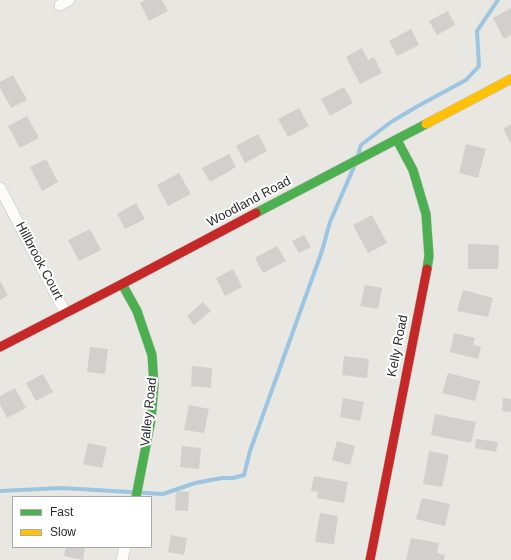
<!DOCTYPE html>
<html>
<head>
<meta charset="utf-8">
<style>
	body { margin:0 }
	#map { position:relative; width:511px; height:560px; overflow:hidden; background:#e8e7e1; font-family:Helvetica,sans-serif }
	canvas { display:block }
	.legend { position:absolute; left:12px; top:496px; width:140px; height:52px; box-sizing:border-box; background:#fff; border:1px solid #aaa; margin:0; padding:5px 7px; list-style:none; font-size:12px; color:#2b2b2b }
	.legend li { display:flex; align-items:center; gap:8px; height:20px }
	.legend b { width:20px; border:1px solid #aaa }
</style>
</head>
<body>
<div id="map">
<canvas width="511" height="560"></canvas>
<ul class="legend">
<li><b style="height:5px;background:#4caf50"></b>Fast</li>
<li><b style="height:5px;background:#ffc107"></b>Slow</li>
</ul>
</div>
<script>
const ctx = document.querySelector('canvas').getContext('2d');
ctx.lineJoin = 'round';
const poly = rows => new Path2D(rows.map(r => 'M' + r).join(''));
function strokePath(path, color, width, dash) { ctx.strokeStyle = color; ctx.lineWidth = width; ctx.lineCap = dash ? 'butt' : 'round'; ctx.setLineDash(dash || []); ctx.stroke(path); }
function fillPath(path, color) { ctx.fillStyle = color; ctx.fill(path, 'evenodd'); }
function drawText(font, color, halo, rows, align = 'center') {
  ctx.font = font + ' Helvetica,sans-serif'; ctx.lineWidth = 4; ctx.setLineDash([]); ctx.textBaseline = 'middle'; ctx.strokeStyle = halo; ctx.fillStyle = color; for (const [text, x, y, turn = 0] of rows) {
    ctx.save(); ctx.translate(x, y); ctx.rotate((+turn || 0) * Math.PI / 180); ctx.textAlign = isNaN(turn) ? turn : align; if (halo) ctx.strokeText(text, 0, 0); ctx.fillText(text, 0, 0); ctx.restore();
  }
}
strokePath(poly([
	[358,155,361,145,391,122,418,106,466,80,479,66,477,31,498,0],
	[0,491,62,488,163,494,195,483,222,478,233,478,244,475,250,451,322,251,330,222,350,176,354,167]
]), '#9cc5e2', 4);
fillPath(poly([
	[145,0,162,0,168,11,149,21,140,3],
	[511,8,511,35,504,39,493,18],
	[448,11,455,25,437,35,429,21],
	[411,29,419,45,397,56,389,41],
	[362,48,368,60,374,57,382,73,360,84,346,57],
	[13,75,27,100,11,108,0,88,0,82],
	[344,87,353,103,330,116,321,99],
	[299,108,309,126,288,137,278,119],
	[27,116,39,138,20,148,8,126],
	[511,124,511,144,503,129],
	[258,134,267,151,245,163,236,146],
	[466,144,486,149,478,178,459,173],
	[229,154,236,167,210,182,202,168],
	[46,159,58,182,42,191,30,167],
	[179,173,191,194,168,206,157,185],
	[136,203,145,219,125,229,117,214],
	[372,215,387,243,368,253,353,225],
	[90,229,101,250,79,261,68,240],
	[304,235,311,247,299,253,292,241],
	[468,244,499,245,498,269,468,269],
	[277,246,286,261,263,273,255,258],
	[233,269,242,287,225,296,216,278],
	[0,281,8,295,0,300],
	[365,285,382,288,378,309,360,306],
	[463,290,493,298,488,317,457,311],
	[203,302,211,311,194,325,187,316],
	[454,333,475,338,473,345,481,347,478,359,450,352],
	[90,347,108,349,105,374,87,372],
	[344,356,369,359,367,378,342,375],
	[192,366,212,368,211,388,191,386],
	[448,373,480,381,475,401,442,393],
	[43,374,53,392,36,401,26,383],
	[15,388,26,408,7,418,0,404,0,396],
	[343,398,364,402,360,421,340,417],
	[503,398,511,399,511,412,502,411],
	[189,405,209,409,204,433,184,430],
	[435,414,476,422,471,443,431,435],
	[476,439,498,442,496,452,475,448],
	[337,441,355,446,350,465,332,460],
	[88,443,107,447,102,468,83,464],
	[182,446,201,448,199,469,180,467],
	[429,451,449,455,442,487,423,484],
	[314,476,348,482,344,503,317,498,318,492,311,491],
	[176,491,189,492,188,511,175,510],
	[422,498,450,504,445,526,416,519],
	[320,513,338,516,334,544,315,542],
	[171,535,187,538,184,555,168,552],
	[411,538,439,543,437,553,445,555,444,560,406,560],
	[66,547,85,547,83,560,64,556]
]), '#d1d0cc');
const street = poly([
	[60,5,69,0],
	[0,188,66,314],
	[122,560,125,547]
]);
const fast = poly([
	[397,140,413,170,426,214,429,256,427,269],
	[256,213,426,124],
	[122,284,137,311,152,355,154,385,151,420,136,497]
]);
const slow = poly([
	[426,124,511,79]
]);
const jam = poly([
	[0,347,122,284,256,213],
	[370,560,427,269]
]);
strokePath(street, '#c2c2c1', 12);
strokePath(fast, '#c2c2c1', 10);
strokePath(slow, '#c2c2c1', 10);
strokePath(jam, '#c2c2c1', 10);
strokePath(street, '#fcfbfa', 11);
strokePath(fast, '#4caf50', 9);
strokePath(slow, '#ffc107', 9);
strokePath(jam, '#c62828', 9);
drawText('13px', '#2b2b2b', '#fff', [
	["Woodland Road",249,202,-28],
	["Hillbrook Court",39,261,62],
	["Kelly Road",398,346,-79],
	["Valley Road",149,412,-84]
]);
</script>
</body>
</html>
